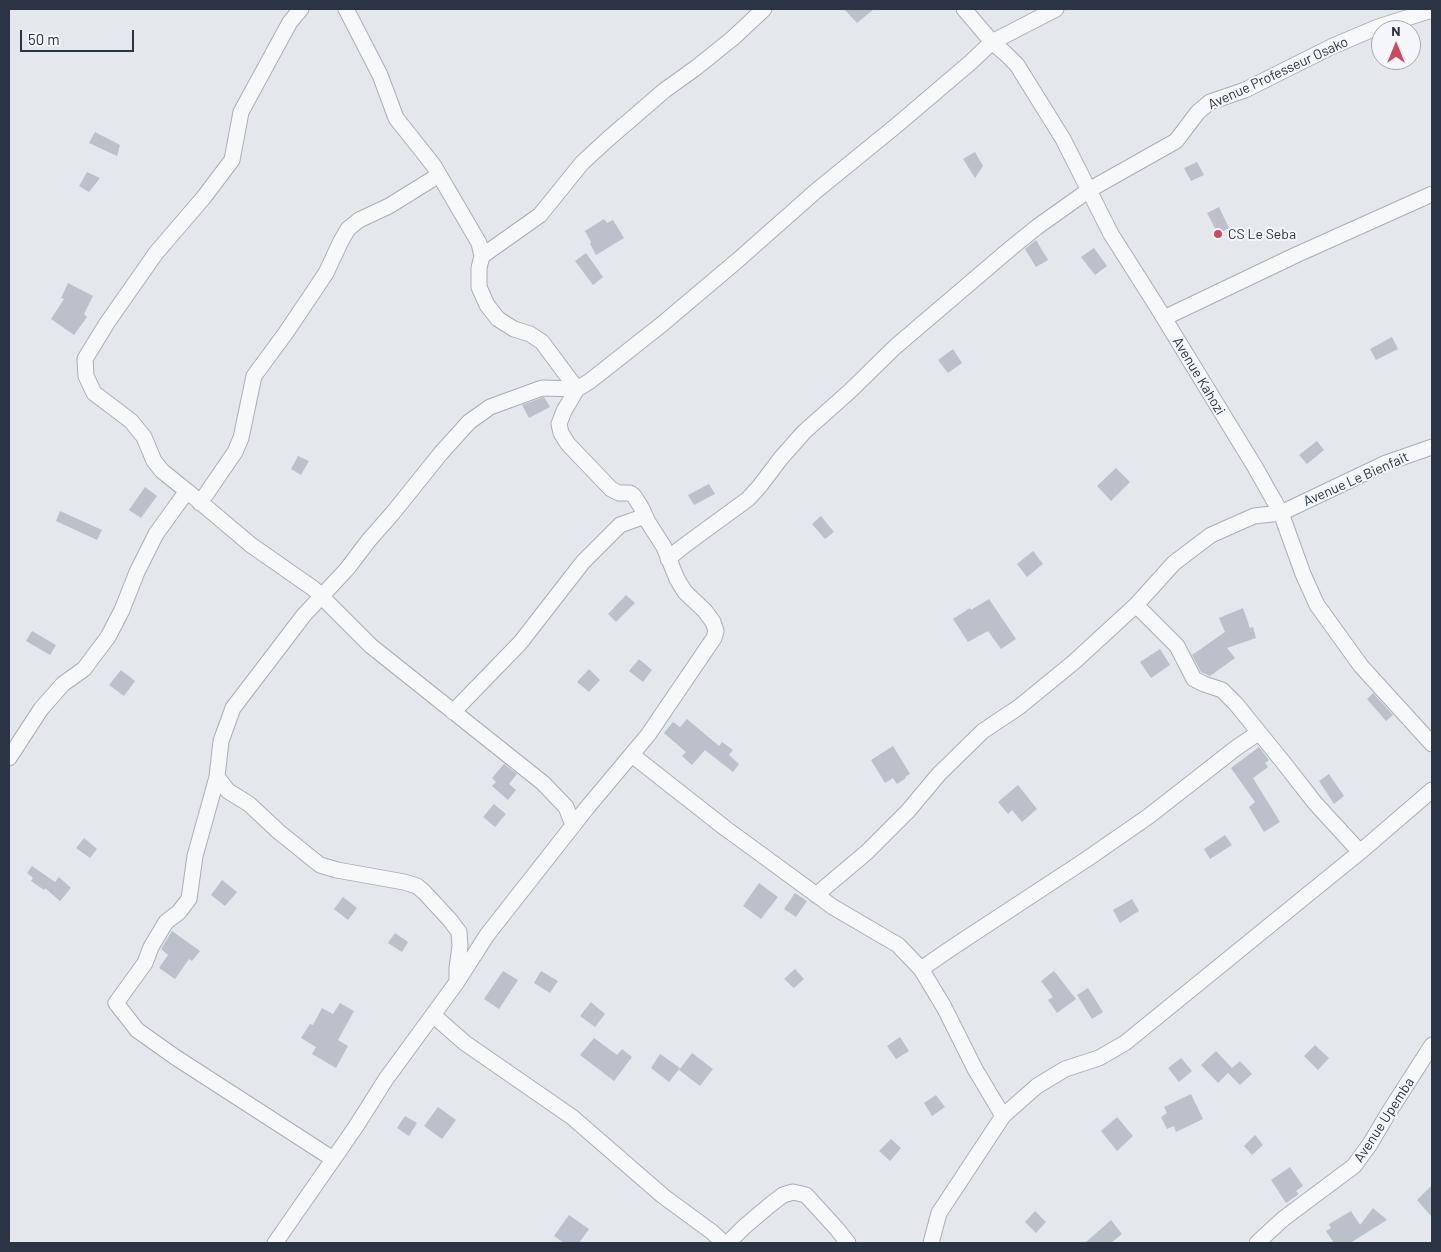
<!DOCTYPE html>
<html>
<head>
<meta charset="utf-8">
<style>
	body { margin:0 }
	#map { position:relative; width:1441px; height:1252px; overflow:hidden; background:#e4e7ec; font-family:Barlow,sans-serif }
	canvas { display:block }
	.frame { position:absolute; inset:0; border:10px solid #2b3445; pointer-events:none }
	.north { position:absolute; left:1371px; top:20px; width:50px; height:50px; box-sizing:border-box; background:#f4f6f9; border:1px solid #a4a8b1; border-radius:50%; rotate:0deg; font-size:14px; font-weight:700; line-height:20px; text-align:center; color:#2b3445 }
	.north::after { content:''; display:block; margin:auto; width:18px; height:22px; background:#d1495b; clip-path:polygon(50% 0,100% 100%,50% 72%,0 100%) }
	.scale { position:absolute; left:20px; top:30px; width:114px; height:22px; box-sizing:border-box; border:2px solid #2b3445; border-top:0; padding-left:6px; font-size:15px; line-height:18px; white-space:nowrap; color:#2b3445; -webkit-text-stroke:4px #f4f6f9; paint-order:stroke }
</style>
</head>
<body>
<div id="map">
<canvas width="1441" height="1252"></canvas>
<div class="frame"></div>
<div class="north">N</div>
<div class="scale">50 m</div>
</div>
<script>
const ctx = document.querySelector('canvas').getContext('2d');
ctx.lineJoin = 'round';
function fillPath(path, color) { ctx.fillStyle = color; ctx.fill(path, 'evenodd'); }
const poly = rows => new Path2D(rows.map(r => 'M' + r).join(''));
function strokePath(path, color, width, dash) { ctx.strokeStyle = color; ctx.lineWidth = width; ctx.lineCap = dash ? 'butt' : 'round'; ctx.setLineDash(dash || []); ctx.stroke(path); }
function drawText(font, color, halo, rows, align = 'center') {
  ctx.font = font + ' Barlow,sans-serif'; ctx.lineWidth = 4; ctx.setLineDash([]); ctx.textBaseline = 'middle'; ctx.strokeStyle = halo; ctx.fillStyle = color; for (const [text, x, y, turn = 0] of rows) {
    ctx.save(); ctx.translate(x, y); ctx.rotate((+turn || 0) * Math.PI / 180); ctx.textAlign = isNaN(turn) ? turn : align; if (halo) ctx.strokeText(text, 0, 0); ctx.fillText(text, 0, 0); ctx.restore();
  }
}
fillPath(poly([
	[844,9,874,9,857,23],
	[95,132,120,145,117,156,89,143],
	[975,152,983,166,975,178,963,159],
	[1197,162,1204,175,1191,181,1184,168],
	[87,172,100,178,89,192,79,186],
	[1219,207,1229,228,1218,234,1207,213],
	[604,219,607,223,613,220,624,238,596,255,590,244,591,242,585,231],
	[1036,240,1048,260,1036,267,1025,249],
	[1094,248,1107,266,1095,275,1081,257],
	[586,253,603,277,593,285,575,261],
	[68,283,93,296,84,314,87,317,74,335,51,319,64,299,61,298],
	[1392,337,1398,349,1376,360,1370,349],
	[953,349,962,363,948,373,938,360],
	[544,397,550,407,529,418,522,405],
	[1317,441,1324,450,1307,464,1299,455],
	[298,456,309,461,301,475,291,469],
	[1116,468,1130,482,1111,501,1097,486],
	[709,484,715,494,694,505,688,495],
	[145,487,157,496,141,518,129,510],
	[60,511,102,530,97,540,56,521],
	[821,516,834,532,825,539,812,524],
	[1033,551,1043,564,1027,577,1017,564],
	[626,595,635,603,616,622,608,614],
	[989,599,1016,639,1001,649,988,631,968,642,953,619,970,608,971,610],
	[1243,608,1250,628,1253,627,1256,638,1227,648,1235,658,1210,676,1201,672,1192,655,1225,632,1219,618],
	[32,631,56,645,50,655,26,641],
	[1160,649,1170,665,1151,678,1140,662],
	[639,659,652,670,643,682,629,671],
	[589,669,600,680,589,692,577,682],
	[121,670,135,681,124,696,109,685],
	[1373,693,1393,715,1386,721,1367,699],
	[687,719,719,746,722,742,733,750,729,755,739,764,733,772,705,750,692,765,682,756,686,752,664,733,673,722,680,727],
	[893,746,910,774,905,777,906,778,897,784,893,778,885,783,871,760],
	[1259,747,1269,760,1265,763,1268,767,1253,778,1280,822,1264,832,1249,807,1255,802,1231,768],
	[504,764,517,774,509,784,516,790,508,800,492,786,496,782,492,778],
	[1329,774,1344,796,1334,804,1319,781],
	[1018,785,1037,809,1022,822,1012,810,1008,814,998,802],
	[494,804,506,814,495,827,483,817],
	[1225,835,1232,845,1210,859,1204,849],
	[84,838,97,849,90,858,76,848],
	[32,866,55,882,59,877,71,888,60,901,45,888,44,890,31,881,33,878,27,873],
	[222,880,237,892,225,906,211,895],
	[759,883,778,897,761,919,743,906],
	[795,893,807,901,796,917,784,909],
	[343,897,357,908,348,920,334,909],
	[1132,899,1139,911,1120,923,1113,910],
	[172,931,200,951,192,961,189,959,175,979,159,968,168,955,161,949],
	[395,933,408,942,402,952,388,943],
	[795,969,804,979,794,988,784,979],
	[503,971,518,980,499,1009,484,999],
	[541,971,558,981,550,993,534,983],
	[1054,971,1076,999,1057,1013,1048,1000,1053,997,1041,981],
	[1088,988,1103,1012,1092,1019,1077,995],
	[591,1002,605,1014,595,1027,580,1016],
	[340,1003,354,1011,338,1040,348,1046,336,1068,312,1054,316,1047,301,1038,310,1024,313,1025,322,1008,333,1014],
	[900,1037,909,1051,896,1059,887,1046],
	[594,1038,617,1055,622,1049,632,1057,614,1081,580,1055],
	[1315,1045,1329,1058,1318,1070,1304,1056],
	[1216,1051,1232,1068,1240,1061,1252,1074,1240,1085,1228,1073,1218,1083,1201,1065],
	[692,1053,713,1069,700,1086,679,1070],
	[660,1054,680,1068,669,1082,651,1068],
	[1181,1058,1192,1071,1179,1082,1168,1068],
	[1191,1094,1203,1119,1176,1132,1174,1126,1167,1129,1161,1117,1167,1113,1164,1107],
	[936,1095,945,1107,932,1116,924,1103],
	[438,1107,456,1120,442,1139,424,1126],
	[405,1116,417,1123,409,1136,397,1128],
	[1117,1117,1133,1136,1117,1151,1101,1131],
	[1255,1135,1263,1145,1252,1155,1244,1146],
	[891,1139,901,1148,890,1161,879,1151],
	[1290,1167,1303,1186,1296,1191,1299,1194,1286,1203,1271,1180],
	[1432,1185,1432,1217,1417,1200],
	[1373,1208,1387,1220,1350,1243,1334,1243,1326,1231,1331,1228,1329,1224,1351,1211,1360,1225],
	[1035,1211,1046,1222,1036,1233,1025,1222],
	[569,1215,589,1229,579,1243,564,1243,554,1236],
	[1111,1220,1122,1234,1111,1243,1085,1243]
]), '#bbc0ca');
const minor = poly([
	[301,9,290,22,241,112,232,160,204,197,156,253,107,323,85,359,86,376,94,393,131,421,144,437,154,461,162,471,187,491,251,545,314,589,371,646,543,783,566,807,573,825],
	[964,9,992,42,1006,54,1017,65,1063,139,1111,234,1156,305,1255,467,1281,513,1303,574,1317,605,1361,666,1432,744],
	[482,256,540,215,582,163,608,139,665,90,697,67,733,38,764,9],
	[1164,318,1296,255,1432,194],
	[200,503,235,452,241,438,254,376,285,334,312,294,326,273,341,241,348,229,359,220,389,206,439,175],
	[668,559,681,548,748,499,759,487,781,458,804,432,850,391,895,347,1011,248,1037,227,1089,190,1176,141,1198,112,1210,102,1245,90,1333,46,1378,27,1432,10],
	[1136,605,1177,646,1194,679,1204,684,1222,690,1236,704,1283,762,1315,803,1360,852],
	[453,712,520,643,583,562,620,525,645,516],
	[632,755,725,828,833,907,898,945,921,969,944,1007,975,1069,1003,1116],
	[9,758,41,709,63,684,84,669,108,637,122,610,137,572,156,534,187,491],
	[217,777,228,791,249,804,279,832,320,865,337,870,404,882,417,886,424,892,450,920,459,932,460,946,457,968,457,979],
	[816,895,867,852,908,811,939,774,983,731,1019,707,1074,662,1136,605,1174,563,1211,535,1254,516,1281,513,1386,463,1432,447],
	[921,969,953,947,1087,859,1149,816,1236,748,1258,733],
	[433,1015,465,1043,572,1117,663,1196,712,1232,724,1243],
	[333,1159,175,1057,137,1030,116,1003,145,963,151,947,166,922,179,912,189,899,195,856,217,777,221,741,233,708,304,615,347,569,369,540,392,514,441,453,469,422,490,407,542,388,577,389,590,381,661,325,738,260,816,191,897,125,971,62,992,42,1056,9],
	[275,1243,355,1128,386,1079,457,982,487,935,586,809,648,735,714,638,716,631,713,622,705,611,685,592,677,579,664,547,648,522,641,507,634,496,630,493,619,493,611,489,568,444,561,433,559,424,564,411,577,389,542,342,530,334,514,329,498,319,487,305,479,287,479,268,482,256,479,243,434,166,396,118,380,75,346,9],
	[728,1243,744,1227,770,1205,783,1195,793,1192,806,1195,837,1229,848,1243],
	[931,1243,939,1213,1003,1116,1037,1086,1065,1069,1099,1058,1125,1043,1360,852,1432,790],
	[1257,1243,1283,1219,1354,1166,1370,1144,1389,1112,1432,1045]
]);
strokePath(minor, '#a9aeb7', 17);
strokePath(minor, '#f7f8fa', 15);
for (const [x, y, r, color] of [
	[1218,234,5,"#d1495b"]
]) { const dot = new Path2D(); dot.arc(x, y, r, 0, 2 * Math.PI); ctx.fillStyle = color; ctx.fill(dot); strokePath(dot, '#f4f6f9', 2); }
drawText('14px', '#2b3445', '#f4f6f9', [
	["Avenue Professeur Osako",1278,73,-25],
	["Avenue Kahozi",1199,376,59],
	["Avenue Le Bienfait",1356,479,-24],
	["Avenue Upemba",1384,1120,-57]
]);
drawText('14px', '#2b3445', '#f4f6f9', [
	["CS Le Seba",1228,234]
], 'left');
</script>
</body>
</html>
